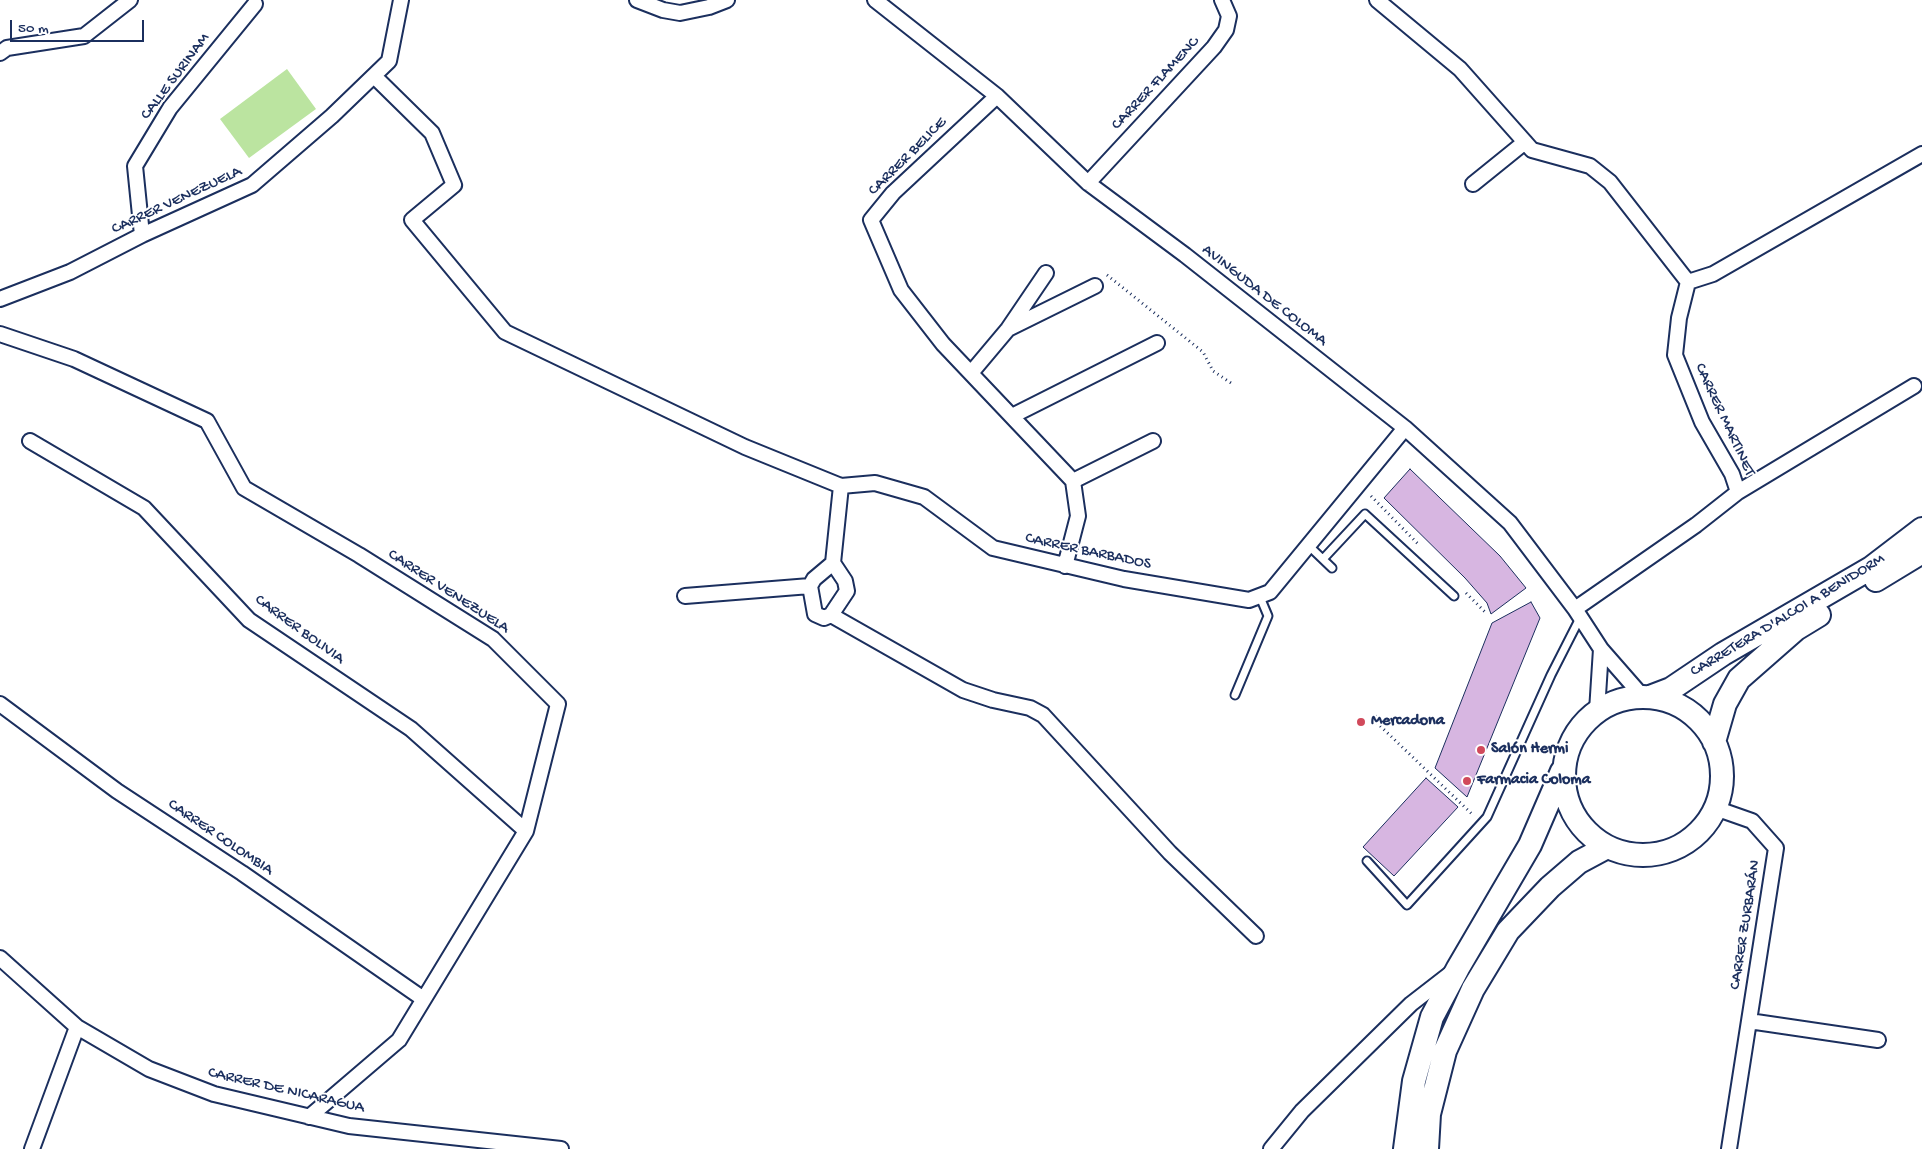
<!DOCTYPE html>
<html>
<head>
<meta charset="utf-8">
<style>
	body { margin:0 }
	#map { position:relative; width:1922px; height:1149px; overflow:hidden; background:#fff; font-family:"Gochi Hand",sans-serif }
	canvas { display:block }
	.scale { position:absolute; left:10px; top:20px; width:134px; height:22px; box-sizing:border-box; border:2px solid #1b2f5e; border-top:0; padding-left:6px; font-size:15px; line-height:18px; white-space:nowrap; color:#1b2f5e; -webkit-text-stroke:4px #fff; paint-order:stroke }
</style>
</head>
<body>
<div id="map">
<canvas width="1922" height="1149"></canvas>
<div class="scale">50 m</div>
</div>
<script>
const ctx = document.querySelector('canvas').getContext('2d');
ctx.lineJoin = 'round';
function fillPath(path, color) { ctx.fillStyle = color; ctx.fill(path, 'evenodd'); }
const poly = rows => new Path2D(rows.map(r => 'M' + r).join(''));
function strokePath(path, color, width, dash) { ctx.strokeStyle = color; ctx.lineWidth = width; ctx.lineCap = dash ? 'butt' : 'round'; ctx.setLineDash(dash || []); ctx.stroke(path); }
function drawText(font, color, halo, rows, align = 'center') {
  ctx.font = font + ' "Gochi Hand",sans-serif'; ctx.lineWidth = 4; ctx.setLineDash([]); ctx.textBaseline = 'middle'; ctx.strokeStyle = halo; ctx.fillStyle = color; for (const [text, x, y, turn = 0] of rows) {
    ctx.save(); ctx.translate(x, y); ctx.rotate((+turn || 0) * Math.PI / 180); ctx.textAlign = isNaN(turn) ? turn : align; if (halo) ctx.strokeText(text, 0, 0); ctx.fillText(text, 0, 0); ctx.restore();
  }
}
fillPath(poly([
	[287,69,316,109,249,158,220,119]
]), '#bbe4a0');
const building = poly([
	[1410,469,1500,556,1526,588,1491,614,1487,603,1465,578,1384,498,1410,469],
	[1531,602,1540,618,1467,797,1435,768,1492,623,1531,602],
	[1426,778,1458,807,1394,876,1363,847,1426,778]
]);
fillPath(building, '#d7b6e1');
strokePath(building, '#1b2f5e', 1);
const lane = poly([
	[1308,545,1332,568],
	[1323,559,1365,514,1454,596],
	[1235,695,1268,616,1260,597],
	[1367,861,1407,905,1487,817,1551,675,1580,618]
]);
const street = poly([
	[637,0,663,10,680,13,709,7,727,0],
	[875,0,997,96,1088,183,1185,255,1405,428,1510,523,1575,609,1601,649,1643,697],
	[1377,0,1460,69,1532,150,1590,166,1610,182,1688,282],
	[0,53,7,48,84,36,130,0],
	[374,76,432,133,454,185,412,220,505,332,745,447,841,486],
	[997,96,893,193,871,220,901,290,943,344,1073,481,1078,516,1065,566],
	[1088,183,1214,47,1226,30,1229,16,1222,0],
	[1473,184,1525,142],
	[142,235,135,166,170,108,255,4],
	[1688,282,1713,274,1922,154],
	[0,299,70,272,142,235,252,185,332,116,389,61,401,0],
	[1008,329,1095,286],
	[0,334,74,359,207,421,244,488,359,555,493,639,558,704,526,831,399,1040,309,1117],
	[971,373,1008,329,1046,273],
	[1012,416,1157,343],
	[30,441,144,508,249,620,411,729,526,831],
	[1073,481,1153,441],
	[1738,492,1914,386],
	[833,563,814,579,810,586,815,614,824,618,831,615,963,690,993,700,1030,708,1043,715,1170,853,1256,936],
	[685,596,810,586],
	[1575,609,1696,525,1738,492,1732,474,1702,422,1675,355,1679,318,1688,282],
	[831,615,847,591,845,581,833,563,841,486,875,483,924,497,993,548,1124,579,1249,600,1270,592,1405,428],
	[0,704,117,791,242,873,422,998],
	[1597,711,1601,649],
	[1715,808,1752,821,1776,848,1729,1149],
	[0,958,77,1027],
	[1749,1021,1878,1040],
	[32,1149,77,1027,149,1069,214,1094,349,1126,561,1149],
	[1271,1149,1302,1111,1411,1004,1451,973]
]);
const primary = poly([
	[1876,580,1922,552],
	[1650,697,1671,689,1723,654,1871,568,1922,529],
	'1564 776a79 79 0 1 1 158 0a79 79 0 1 1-158 0Z',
	[1714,742,1725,704,1739,679,1796,629,1819,615],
	[1405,1149,1414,1081,1432,1017,1458,968,1530,845,1562,771],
	[1427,1149,1429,1114,1445,1051,1473,989,1508,931,1550,887,1579,862,1607,847]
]);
strokePath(lane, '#1b2f5e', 11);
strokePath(street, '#1b2f5e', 18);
strokePath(primary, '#1b2f5e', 26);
strokePath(poly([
	[1107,275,1203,352,1213,371,1234,385],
	[1371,496,1420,546],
	[1466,593,1487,614],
	[1377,716,1373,719,1474,816]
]), '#1b2f5e', 3, [1, 4]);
strokePath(lane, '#fff', 7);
strokePath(street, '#fff', 14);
strokePath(primary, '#fff', 22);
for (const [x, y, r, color] of [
	[1361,722,5,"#d1495b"],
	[1481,750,5,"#d1495b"],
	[1467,781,5,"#d1495b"]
]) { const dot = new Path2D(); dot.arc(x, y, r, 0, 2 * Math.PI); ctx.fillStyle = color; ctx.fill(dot); strokePath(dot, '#fff', 2); }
drawText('16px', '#1b2f5e', '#fff', [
	["CALLE SURINAM",176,77,-53],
	["CARRER FLAMENC",1156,84,-47],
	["CARRER BELICE",908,157,-45],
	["CARRER VENEZUELA",177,201,-25],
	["AVINGUDA DE COLOMA",1264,296,38],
	["CARRER MARTINET",1724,420,65],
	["CARRER BARBADOS",1088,552,12],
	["CARRER VENEZUELA",448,592,33],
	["CARRETERA D'ALCOI A BENIDORM",1788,616,-31],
	["CARRER BOLIVIA",299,630,36],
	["CARRER COLOMBIA",220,838,34],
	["CARRER ZURBARÁN",1746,925,-81],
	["CARRER DE NICARAGUA",286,1091,13]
]);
drawText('bold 16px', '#1b2f5e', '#fff', [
	["Mercadona",1371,722],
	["Salón Hermi",1491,750],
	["Farmacia Coloma",1477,781]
], 'left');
</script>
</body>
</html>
